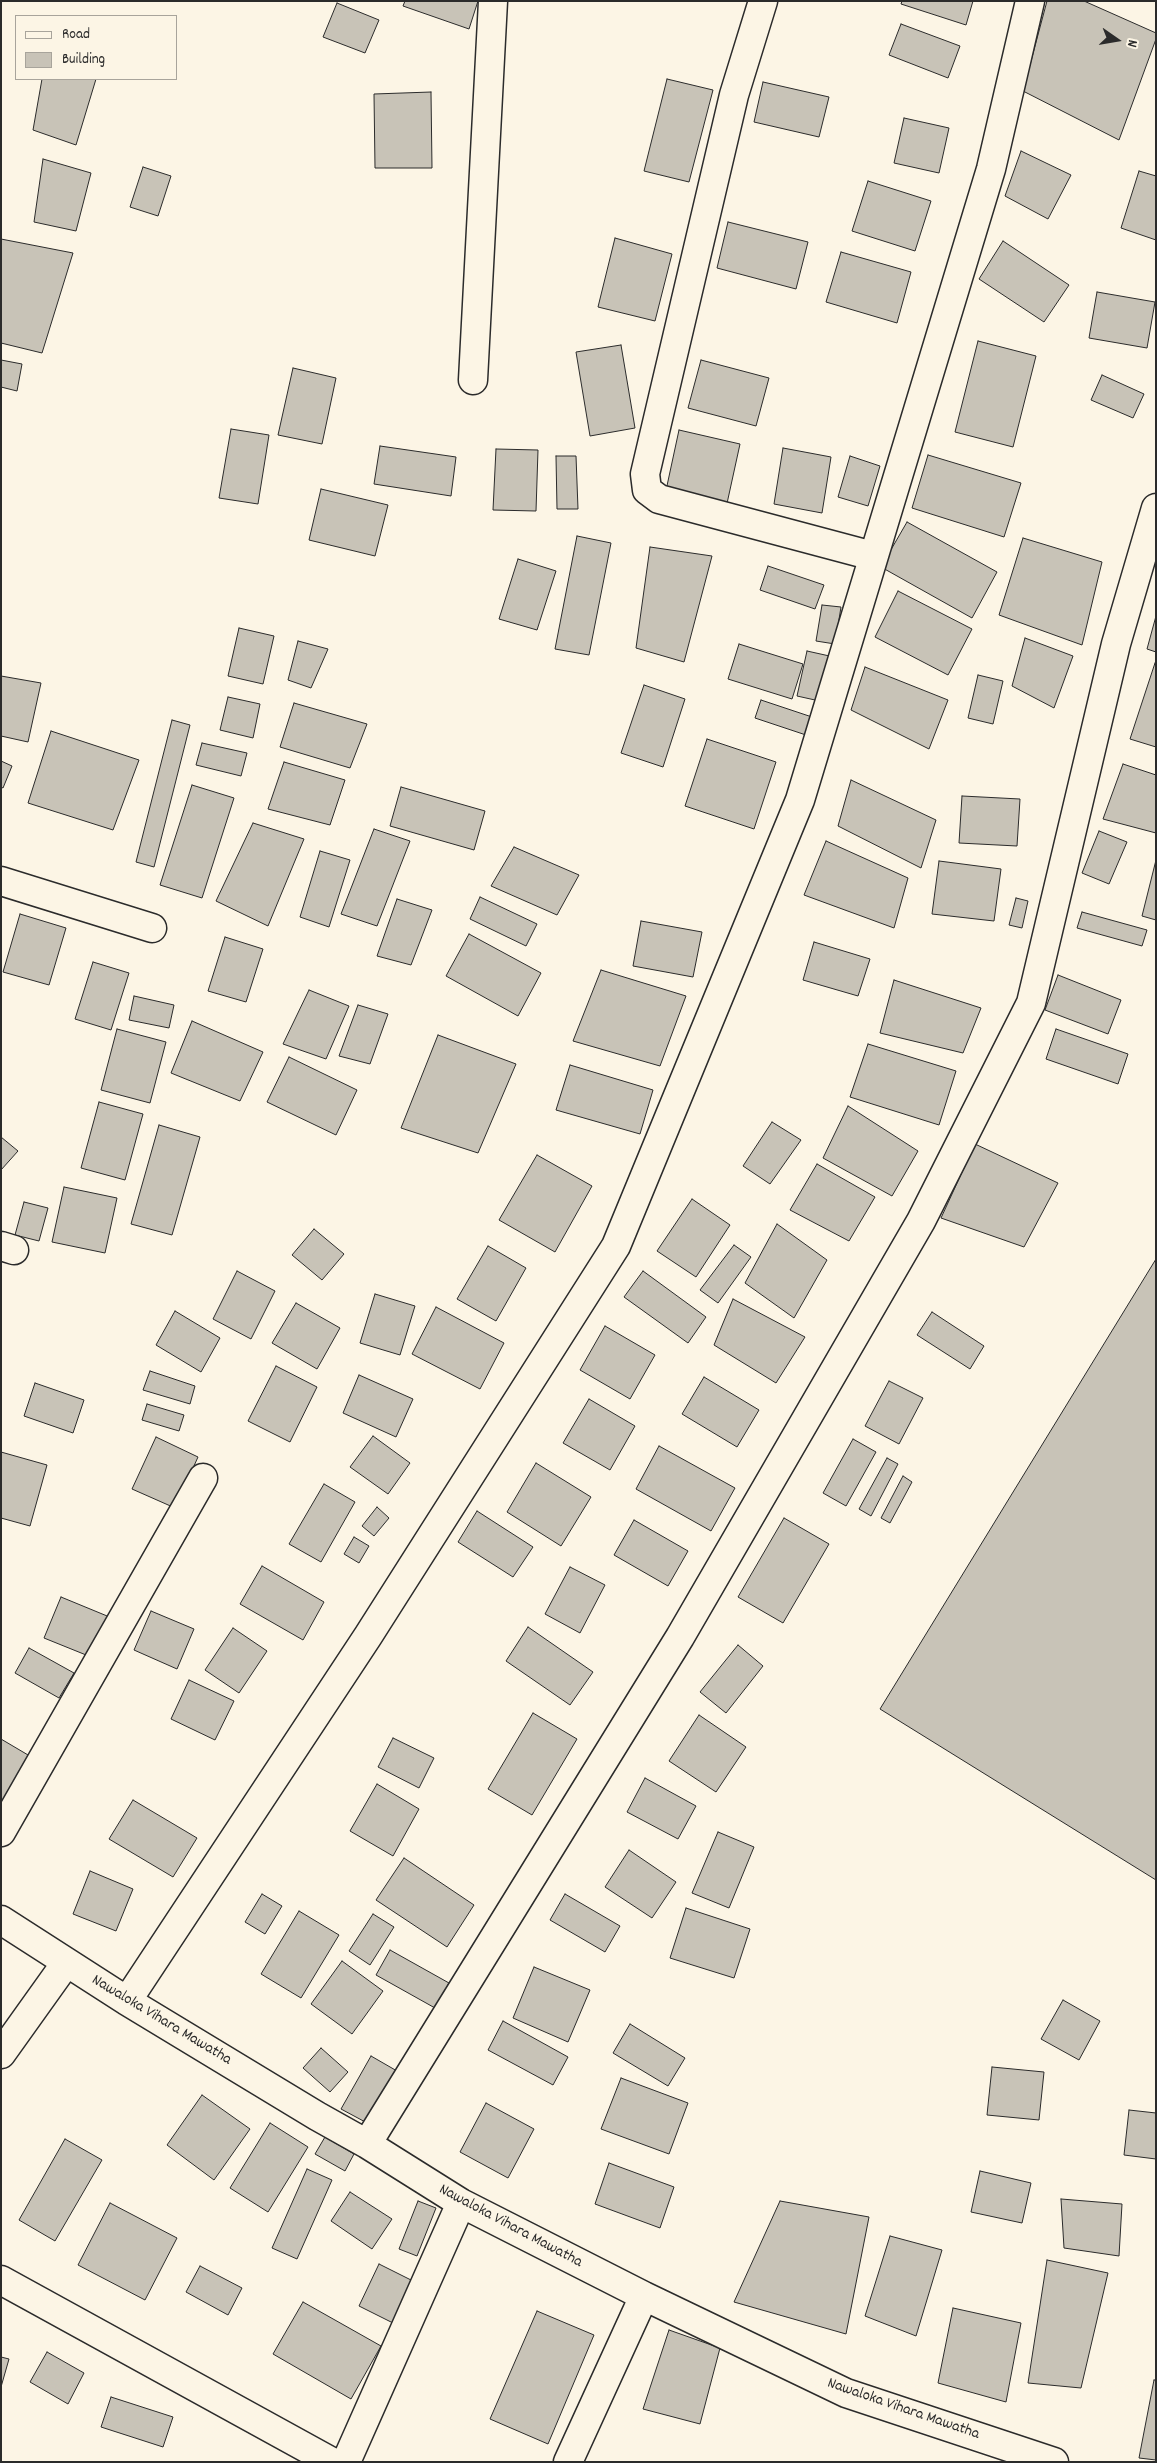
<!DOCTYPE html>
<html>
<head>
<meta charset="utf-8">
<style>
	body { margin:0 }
	#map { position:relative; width:1157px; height:2463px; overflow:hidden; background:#fcf5e5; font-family:Dekko,sans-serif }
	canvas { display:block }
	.frame { position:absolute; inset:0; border:2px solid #2b2b2b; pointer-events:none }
	.legend { position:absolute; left:15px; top:15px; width:162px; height:65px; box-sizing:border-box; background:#fcf5e5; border:1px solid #a8a49b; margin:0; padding:6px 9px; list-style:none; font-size:15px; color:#2b2b2b }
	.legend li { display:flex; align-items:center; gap:10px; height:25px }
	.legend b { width:25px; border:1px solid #a8a49b }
	.north { position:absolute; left:1092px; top:15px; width:50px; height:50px; -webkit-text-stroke:4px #fcf5e5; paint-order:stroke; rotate:103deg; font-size:14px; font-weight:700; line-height:20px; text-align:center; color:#2b2b2b }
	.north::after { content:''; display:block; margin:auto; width:18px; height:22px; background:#2b2b2b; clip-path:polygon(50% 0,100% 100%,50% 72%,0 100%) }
</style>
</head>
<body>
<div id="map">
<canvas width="1157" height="2463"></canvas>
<div class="frame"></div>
<ul class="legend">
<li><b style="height:6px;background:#fcf5e5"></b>Road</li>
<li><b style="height:14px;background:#c8c3b7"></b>Building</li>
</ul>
<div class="north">N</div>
</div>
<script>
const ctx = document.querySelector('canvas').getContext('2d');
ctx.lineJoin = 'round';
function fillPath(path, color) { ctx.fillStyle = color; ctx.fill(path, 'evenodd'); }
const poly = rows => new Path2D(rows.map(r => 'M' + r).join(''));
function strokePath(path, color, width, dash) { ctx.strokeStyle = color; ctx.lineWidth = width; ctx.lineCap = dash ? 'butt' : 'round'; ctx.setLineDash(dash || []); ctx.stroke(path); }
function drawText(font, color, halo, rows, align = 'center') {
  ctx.font = font + ' Dekko,sans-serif'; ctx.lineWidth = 4.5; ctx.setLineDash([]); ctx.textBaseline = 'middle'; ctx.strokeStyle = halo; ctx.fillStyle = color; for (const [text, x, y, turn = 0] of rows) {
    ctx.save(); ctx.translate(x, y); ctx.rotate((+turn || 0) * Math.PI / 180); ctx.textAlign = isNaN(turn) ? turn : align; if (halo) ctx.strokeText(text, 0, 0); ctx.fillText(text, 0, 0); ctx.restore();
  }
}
const building = poly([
	[405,1,478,1,469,29,403,6,405,1],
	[902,1,973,1,966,25,901,4,902,1],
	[1047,1,1084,1,1156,33,1156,39,1119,140,1023,91,1047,1],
	[337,3,379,20,365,53,323,37,337,3],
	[901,24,960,46,948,78,889,55,901,24],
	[42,79,96,79,76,145,33,130,42,79],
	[667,79,713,90,689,182,644,171,667,79],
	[763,82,829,97,819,137,754,122,763,82],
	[431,92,432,168,375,168,374,94,431,92],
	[904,118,949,128,939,173,894,163,904,118],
	[1021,151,1071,175,1048,219,1005,196,1021,151],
	[43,159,91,173,76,231,34,222,43,159],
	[143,167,171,176,158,216,130,207,143,167],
	[1139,171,1156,176,1156,240,1121,228,1139,171],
	[868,181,931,201,915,251,852,231,868,181],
	[728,222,808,242,796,289,717,268,728,222],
	[615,238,672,254,655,321,598,307,615,238],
	[1,239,73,253,42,353,1,343,1,239],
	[1003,241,1069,285,1044,322,979,279,1003,241],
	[841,252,911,272,897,323,826,302,841,252],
	[1097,292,1155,302,1147,348,1089,338,1097,292],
	[978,341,1036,356,1013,447,955,432,978,341],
	[621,345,635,428,590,436,576,352,621,345],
	[1,360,22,364,17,391,1,387,1,360],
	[701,360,769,378,756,426,688,408,701,360],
	[293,368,336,378,322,444,278,435,293,368],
	[1102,375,1144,394,1133,418,1091,400,1102,375],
	[231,429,269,435,258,504,219,498,231,429],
	[679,430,740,444,726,508,665,495,679,430],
	[380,446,456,457,451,496,374,484,380,446],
	[783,448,831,457,822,513,774,504,783,448],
	[496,449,538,450,536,511,493,510,496,449],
	[928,455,1021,483,1004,537,912,508,928,455],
	[556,456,576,456,578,509,557,509,556,456],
	[850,456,880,466,868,506,838,497,850,456],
	[321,489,388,505,375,556,309,540,321,489],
	[907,522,997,572,972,618,881,567,907,522],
	[577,536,611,543,589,655,555,649,577,536],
	[1023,538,1102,562,1082,645,999,615,1023,538],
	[650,547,712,556,684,662,636,648,650,547],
	[518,559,556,571,537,630,499,619,518,559],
	[768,566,824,585,815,609,760,590,768,566],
	[898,591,972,629,948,675,875,637,898,591],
	[822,605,841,607,835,644,816,641,822,605],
	[1156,616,1156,652,1147,649,1156,616],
	[239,628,274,636,263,684,228,676,239,628],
	[1025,638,1073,656,1054,708,1012,686,1025,638],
	[298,641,328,649,311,688,288,680,298,641],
	[739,644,803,664,792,699,728,679,739,644],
	[807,651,834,657,824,702,797,696,807,651],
	[1155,663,1156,663,1156,747,1130,739,1155,663],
	[865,667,948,700,929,749,851,710,865,667],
	[978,675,1003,681,993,724,968,718,978,675],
	[1,676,41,683,28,742,1,736,1,676],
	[644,685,685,699,663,767,621,753,644,685],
	[228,697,260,704,253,738,220,730,228,697],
	[761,700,812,717,806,735,755,718,761,700],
	[294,703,367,724,350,768,280,747,294,703],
	[172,720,190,725,154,867,136,862,172,720],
	[51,731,139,760,113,830,28,803,51,731],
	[707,739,776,762,754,829,685,806,707,739],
	[202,743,247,753,241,776,196,765,202,743],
	[1,761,12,766,3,788,1,787,1,761],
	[284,762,345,780,330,825,268,809,284,762],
	[1123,764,1156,775,1156,833,1103,819,1123,764],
	[851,780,936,820,921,868,838,826,851,780],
	[192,785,234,798,202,898,160,885,192,785],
	[401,787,485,811,474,850,390,826,401,787],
	[962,796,1020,799,1017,846,959,843,962,796],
	[253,823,304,839,268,926,216,901,253,823],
	[374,829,410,841,377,926,341,914,374,829],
	[1099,831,1127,842,1109,884,1082,873,1099,831],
	[826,841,908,878,894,928,804,895,826,841],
	[514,847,579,875,557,915,491,886,514,847],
	[320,851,350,860,329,927,300,917,320,851],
	[1156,860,1156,920,1142,916,1156,860],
	[939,861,1001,869,994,921,932,914,939,861],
	[480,897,537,924,526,946,470,919,480,897],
	[1016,898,1028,901,1022,928,1009,925,1016,898],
	[397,899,432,910,411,965,377,956,397,899],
	[1082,912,1147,930,1142,946,1077,928,1082,912],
	[20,914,66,928,49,985,3,972,20,914],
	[641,921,702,932,693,977,633,966,641,921],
	[469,934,541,973,518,1016,446,976,469,934],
	[225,937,263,949,246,1002,208,991,225,937],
	[814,942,870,959,858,996,803,980,814,942],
	[93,962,129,973,111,1030,75,1019,93,962],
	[601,970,686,996,660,1066,573,1041,601,970],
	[1058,975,1121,1000,1108,1034,1045,1010,1058,975],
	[894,980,981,1008,963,1053,880,1033,894,980],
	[309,990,349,1006,326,1059,283,1044,309,990],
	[134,996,174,1005,169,1028,129,1020,134,996],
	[358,1005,388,1014,370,1064,339,1056,358,1005],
	[192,1021,263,1052,240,1101,171,1073,192,1021],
	[117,1029,166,1042,150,1103,101,1090,117,1029],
	[1056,1029,1128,1054,1118,1084,1046,1059,1056,1029],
	[438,1035,516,1064,478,1153,401,1128,438,1035],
	[868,1044,956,1071,939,1125,850,1097,868,1044],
	[289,1057,357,1090,336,1135,267,1102,289,1057],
	[570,1065,653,1090,640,1134,556,1110,570,1065],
	[99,1102,143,1114,125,1180,81,1168,99,1102],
	[848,1106,918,1151,892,1196,823,1158,848,1106],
	[772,1122,801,1140,770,1184,743,1166,772,1122],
	[159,1125,200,1137,172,1235,131,1224,159,1125],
	[1,1137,18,1151,1,1170,1,1137],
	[975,1144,1058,1183,1024,1247,941,1218,975,1144],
	[537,1155,592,1186,555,1252,499,1220,537,1155],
	[817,1164,875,1197,849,1241,790,1210,817,1164],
	[64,1187,117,1198,105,1253,52,1242,64,1187],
	[692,1199,730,1225,696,1277,657,1251,692,1199],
	[24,1202,48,1208,39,1241,15,1235,24,1202],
	[777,1224,827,1260,794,1318,745,1283,777,1224],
	[314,1229,344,1254,322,1280,292,1255,314,1229],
	[734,1245,751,1257,718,1303,700,1290,734,1245],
	[488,1246,526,1268,496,1321,457,1299,488,1246],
	[1156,1259,1156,1880,880,1709,1156,1259],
	[237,1271,275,1291,251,1339,213,1319,237,1271],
	[643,1271,706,1317,688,1343,624,1297,643,1271],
	[375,1294,415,1306,400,1355,360,1343,375,1294],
	[733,1299,805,1337,776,1383,714,1345,733,1299],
	[296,1303,340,1328,317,1369,272,1343,296,1303],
	[436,1307,504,1343,480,1389,412,1354,436,1307],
	[175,1311,220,1338,201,1372,156,1345,175,1311],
	[932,1312,984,1346,970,1369,917,1335,932,1312],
	[605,1326,655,1355,630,1399,580,1370,605,1326],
	[276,1366,317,1387,290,1442,248,1421,276,1366],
	[150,1371,195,1386,190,1404,143,1390,150,1371],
	[359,1375,413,1399,396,1437,343,1413,359,1375],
	[704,1377,759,1410,737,1447,682,1414,704,1377],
	[889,1381,923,1398,899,1444,865,1426,889,1381],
	[35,1383,84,1400,73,1433,24,1416,35,1383],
	[589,1399,635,1426,610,1470,563,1443,589,1399],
	[147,1404,184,1415,179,1431,142,1420,147,1404],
	[373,1436,410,1463,388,1494,350,1467,373,1436],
	[156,1437,198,1457,175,1508,132,1489,156,1437],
	[853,1439,876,1452,846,1506,823,1493,853,1439],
	[659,1446,735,1488,711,1531,636,1489,659,1446],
	[1,1452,47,1465,30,1526,1,1518,1,1452],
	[887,1458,898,1464,871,1516,859,1509,887,1458],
	[536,1463,591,1497,561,1546,507,1512,536,1463],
	[903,1476,912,1482,890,1523,881,1518,903,1476],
	[324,1484,355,1502,321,1562,289,1544,324,1484],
	[377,1507,389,1518,374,1536,362,1526,377,1507],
	[477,1511,533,1547,513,1577,458,1542,477,1511],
	[784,1518,829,1544,783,1623,738,1597,784,1518],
	[634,1520,688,1551,668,1586,614,1555,634,1520],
	[354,1537,369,1546,359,1563,344,1554,354,1537],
	[262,1566,324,1602,303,1640,240,1604,262,1566],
	[570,1567,605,1585,580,1633,545,1614,570,1567],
	[61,1597,112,1618,96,1659,44,1638,61,1597],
	[151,1611,194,1629,177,1669,134,1650,151,1611],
	[528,1627,593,1672,570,1705,506,1661,528,1627],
	[233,1628,267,1651,239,1693,205,1670,233,1628],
	[738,1645,763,1666,726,1713,700,1692,738,1645],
	[29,1648,74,1673,59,1698,15,1673,29,1648],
	[189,1680,234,1701,215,1740,171,1719,189,1680],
	[533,1713,577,1739,532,1815,488,1789,533,1713],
	[699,1715,746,1747,716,1792,669,1761,699,1715],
	[393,1738,434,1758,419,1788,378,1767,393,1738],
	[1,1739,45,1765,1,1814,1,1739],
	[645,1778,696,1806,678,1839,627,1812,645,1778],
	[377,1784,419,1809,393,1856,350,1831,377,1784],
	[133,1800,197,1838,173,1877,109,1839,133,1800],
	[718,1832,754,1847,729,1908,692,1893,718,1832],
	[629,1850,676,1882,652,1918,605,1887,629,1850],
	[404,1858,474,1905,447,1947,376,1900,404,1858],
	[90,1871,133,1889,116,1931,73,1914,90,1871],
	[262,1894,282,1906,265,1934,245,1922,262,1894],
	[565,1894,620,1926,605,1952,550,1920,565,1894],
	[686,1908,750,1929,734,1978,670,1958,686,1908],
	[299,1911,339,1935,301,1998,261,1974,299,1911],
	[373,1914,394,1927,370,1965,349,1951,373,1914],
	[390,1950,449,1983,435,2008,376,1975,390,1950],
	[342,1961,383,1991,352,2034,311,2004,342,1961],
	[534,1967,590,1990,568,2042,513,2018,534,1967],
	[1063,2000,1100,2021,1079,2060,1041,2039,1063,2000],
	[503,2021,568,2057,553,2085,488,2050,503,2021],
	[630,2024,685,2058,668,2086,613,2053,630,2024],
	[321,2048,348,2072,330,2092,303,2068,321,2048],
	[371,2056,397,2071,369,2124,341,2109,371,2056],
	[992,2067,1044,2072,1039,2120,987,2115,992,2067],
	[621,2078,688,2103,669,2154,601,2129,621,2078],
	[202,2095,250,2129,214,2180,167,2145,202,2095],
	[486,2103,534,2129,508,2178,460,2152,486,2103],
	[1129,2110,1156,2113,1156,2159,1124,2155,1129,2110],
	[270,2123,308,2147,268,2212,230,2188,270,2123],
	[325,2137,354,2154,345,2171,315,2154,325,2137],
	[65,2139,102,2160,55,2241,19,2220,65,2139],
	[609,2163,674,2187,660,2228,595,2204,609,2163],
	[307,2169,332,2180,297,2259,272,2248,307,2169],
	[980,2171,1031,2183,1022,2223,971,2212,980,2171],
	[350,2192,392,2219,372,2249,331,2221,350,2192],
	[1061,2199,1122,2204,1119,2256,1064,2248,1061,2199],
	[418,2201,436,2208,417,2256,399,2249,418,2201],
	[780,2201,869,2217,846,2334,734,2302,780,2201],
	[110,2203,177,2238,145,2300,78,2265,110,2203],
	[890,2236,942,2250,916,2336,865,2316,890,2236],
	[1047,2260,1108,2273,1081,2388,1028,2383,1047,2260],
	[379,2264,413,2281,393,2323,359,2306,379,2264],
	[200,2266,242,2288,228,2315,186,2292,200,2266],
	[303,2302,381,2346,351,2399,273,2354,303,2302],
	[953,2308,1021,2323,1006,2402,938,2383,953,2308],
	[537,2311,594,2335,548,2444,490,2419,537,2311],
	[669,2330,720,2348,700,2424,643,2409,669,2330],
	[47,2352,84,2373,68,2404,30,2382,47,2352],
	[1,2357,9,2359,1,2387,1,2357],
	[1154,2380,1156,2380,1156,2460,1139,2458,1154,2380],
	[111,2397,173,2417,163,2447,101,2427,111,2397]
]);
fillPath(building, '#c8c3b7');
strokePath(building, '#2b2b2b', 1);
const minor = poly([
	[763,1,734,95,645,474,647,490,659,499,873,556],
	[473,380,493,1],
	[1,881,152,928],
	[1,1246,14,1250],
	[1,1832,203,1478],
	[1,1920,127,2001,317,2116,367,2144,461,2203,644,2296,846,2393,1054,2462],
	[127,2001,368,1636,616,1246,800,800,991,169,1030,1],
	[1,2054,66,1963],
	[367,2144,680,1637,921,1221,1031,1003,1116,644,1156,508],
	[1,2280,332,2462],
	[346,2462,461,2203],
	[568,2462,644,2296]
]);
strokePath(minor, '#2b2b2b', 31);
strokePath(minor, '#fcf5e5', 28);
drawText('16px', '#2b2b2b', '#fcf5e5', [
	["Nawaloka Vihara Mawatha",161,2021,31],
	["Nawaloka Vihara Mawatha",510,2227,28],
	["Nawaloka Vihara Mawatha",903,2410,19]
]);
</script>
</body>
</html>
